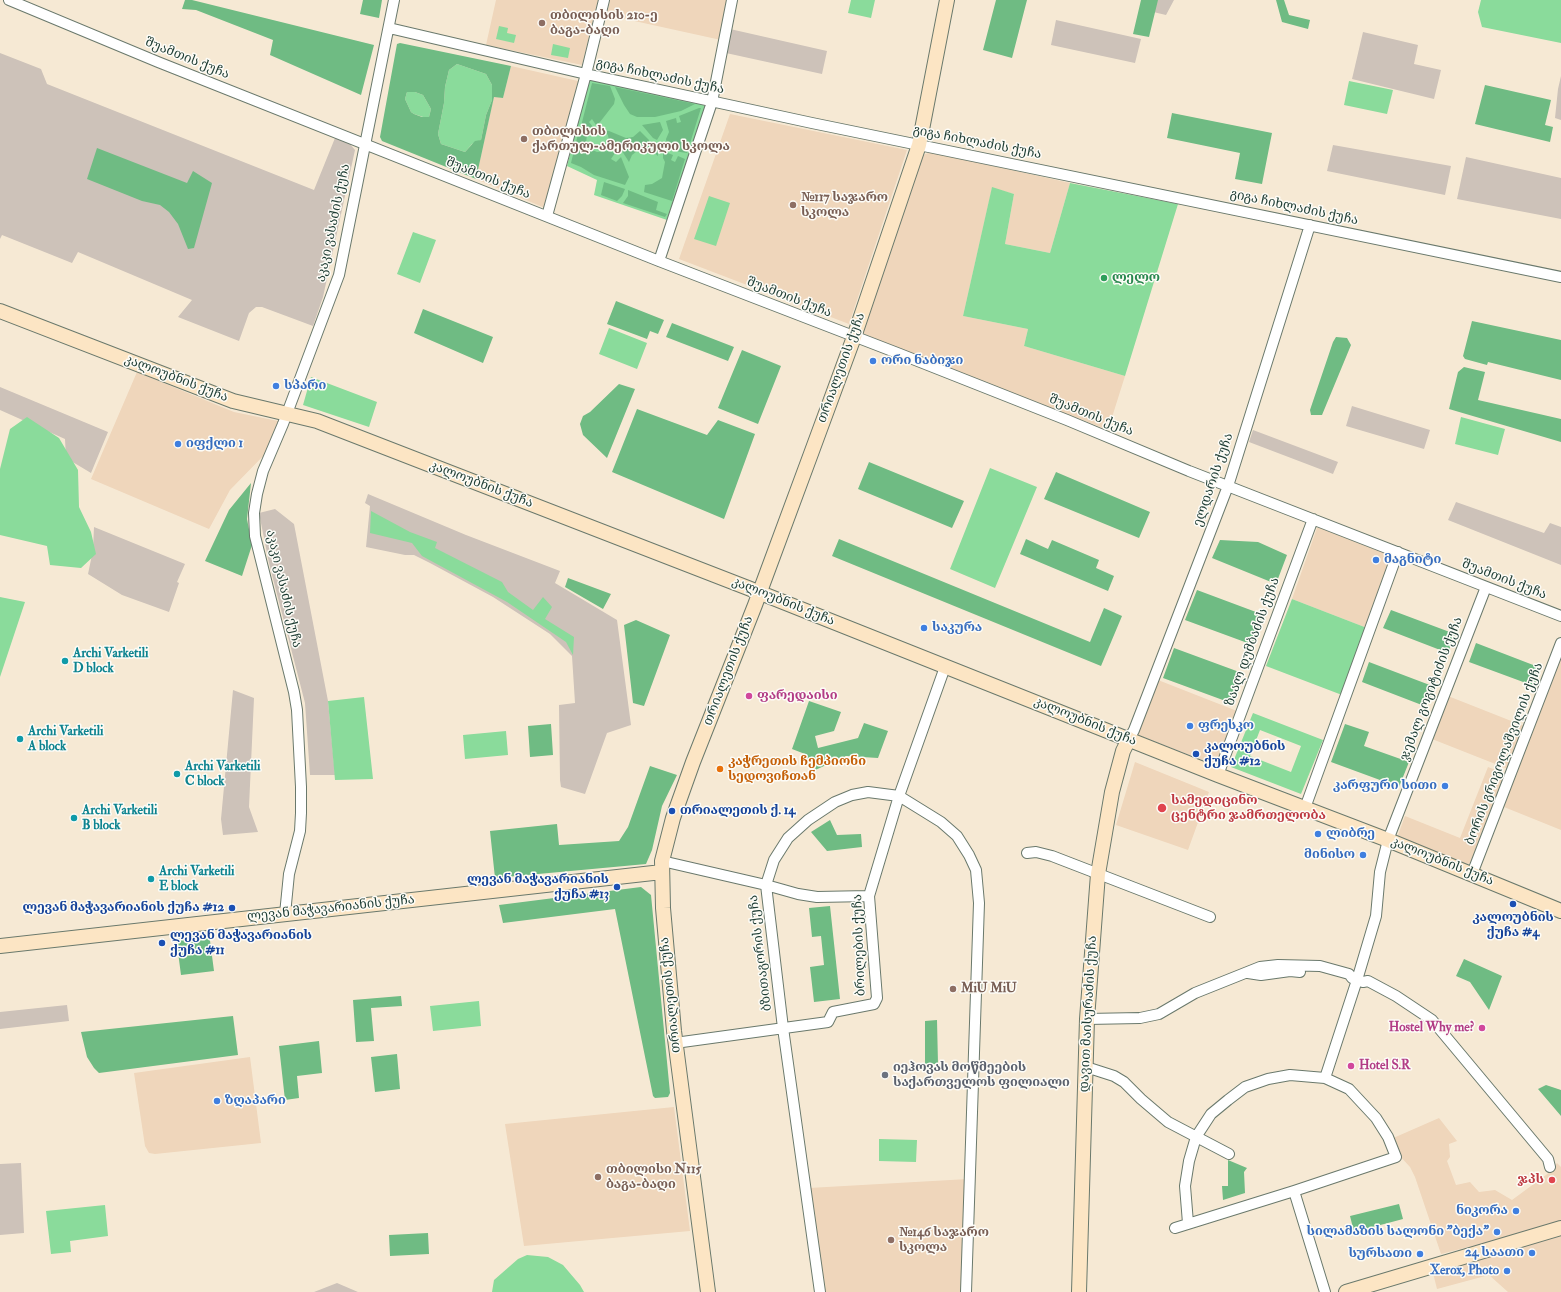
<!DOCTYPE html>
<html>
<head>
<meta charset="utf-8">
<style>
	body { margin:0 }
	canvas { display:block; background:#f6e9d4 }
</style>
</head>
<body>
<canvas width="1561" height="1292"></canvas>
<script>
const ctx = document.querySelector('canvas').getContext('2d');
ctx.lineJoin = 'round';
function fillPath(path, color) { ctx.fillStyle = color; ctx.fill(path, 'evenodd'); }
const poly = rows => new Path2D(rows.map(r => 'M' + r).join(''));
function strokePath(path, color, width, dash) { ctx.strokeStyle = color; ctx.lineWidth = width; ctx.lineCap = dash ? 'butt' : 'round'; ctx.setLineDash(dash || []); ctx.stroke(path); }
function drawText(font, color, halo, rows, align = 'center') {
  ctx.font = font + ' "IM FELL Double Pica","Noto Serif Georgian",serif'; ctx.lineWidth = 3; ctx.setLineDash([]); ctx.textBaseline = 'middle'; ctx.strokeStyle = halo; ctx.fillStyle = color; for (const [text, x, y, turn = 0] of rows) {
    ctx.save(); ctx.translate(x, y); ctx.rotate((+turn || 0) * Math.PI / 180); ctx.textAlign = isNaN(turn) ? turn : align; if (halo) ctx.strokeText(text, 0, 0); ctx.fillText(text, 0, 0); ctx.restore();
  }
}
fillPath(poly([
	[496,0,598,0,582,65,486,45],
	[610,0,730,0,721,40,607,15],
	[511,66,578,81,545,208,476,179,494,96,503,98],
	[730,114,907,150,849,324,679,259],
	[931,152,1070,183,1050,253,1005,244,1014,194,992,188,963,316,1028,329,1024,346,1125,376,1108,430,862,334,861,331,923,155],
	[137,372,234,412,278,421,279,423,269,450,230,490,209,529,91,479],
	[1320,527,1391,555,1367,628,1292,599,1317,528],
	[1561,650,1561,830,1504,807],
	[1158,680,1237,711,1217,761,1213,764,1138,735,1138,730],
	[1448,696,1524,726,1508,769,1432,739],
	[1135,762,1209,792,1188,850,1116,825],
	[1488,767,1506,774,1473,861,1468,864,1399,838,1398,835,1405,816,1460,838],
	[250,1057,261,1143,155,1154,149,1153,145,1146,134,1073],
	[674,1107,690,1231,524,1246,505,1124],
	[1439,1118,1457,1141,1449,1144,1450,1157,1447,1161,1456,1185,1470,1182,1479,1192,1495,1190,1512,1200,1550,1172,1557,1163,1561,1167,1561,1223,1441,1254,1415,1177,1410,1167,1398,1154,1391,1139],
	[968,1179,961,1292,825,1292,809,1188],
	[1561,1236,1561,1292,1508,1292,1489,1275,1437,1289,1433,1273]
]), '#efd6bb');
fillPath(poly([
	[1151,0,1174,0,1166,15,1149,11],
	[1056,20,1141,39,1135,63,1051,45],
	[730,29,827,51,822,74,726,53],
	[1363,32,1418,45,1414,64,1441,70,1434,99,1352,79],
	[0,53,41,69,47,84,314,190,335,138,350,144,355,150,323,297,313,326,262,307,256,307,249,313,239,341,178,317,192,300,78,252,72,263,2,235,0,239],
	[1561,76,1561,120,1555,118,1558,89],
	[1333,145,1451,166,1445,195,1327,171],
	[1466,157,1561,178,1561,219,1457,199],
	[0,387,108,432,91,473,66,458,65,439,0,410],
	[1352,406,1430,430,1424,449,1346,426],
	[1253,430,1338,462,1333,474,1249,442],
	[368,494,466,535,560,571,555,583,617,620,631,725,607,733,585,794,561,787,560,780,559,705,575,703,572,656,550,634,493,597,430,563,414,555,405,555,366,547,370,506,365,503],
	[1456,502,1544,533,1550,523,1561,527,1561,565,1448,520],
	[275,509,294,524,328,701,335,775,310,775,305,703,269,563,259,513],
	[94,527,185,564,177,582,179,583,169,612,122,595,88,574,93,550],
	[233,690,254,698,249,807,258,832,223,835,221,819],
	[67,1005,69,1021,0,1029,0,1012],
	[21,1163,24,1233,0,1235,0,1164],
	[337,1283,358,1292,314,1292]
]), '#cdc2b9');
fillPath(poly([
	[851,0,875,0,871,18,848,13],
	[1481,0,1561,0,1561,43,1482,27,1478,12],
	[499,26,508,28,507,33,516,35,514,43,496,39],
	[553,44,570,48,568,58,551,55],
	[457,64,486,74,492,85,492,100,486,115,481,140,472,144,465,152,441,144,438,134,444,103,445,87,449,70],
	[591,79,702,103,705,107,667,220,594,195,597,180,567,166,589,81],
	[1349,81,1393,90,1387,114,1344,105],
	[407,92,415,92,423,95,431,109,429,117,423,117,414,114,411,112,405,99],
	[1070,183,1178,204,1125,376,1024,346,1028,329,963,316,992,187,1014,194,1005,244,1050,253],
	[709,196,730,203,716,246,694,239],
	[413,232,436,240,420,283,397,274],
	[609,328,647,343,637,369,599,354],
	[311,377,377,402,369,427,303,405],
	[27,417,59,438,78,470,79,507,91,532,96,554,81,568,50,565,47,546,0,535,0,469,10,429],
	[1461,417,1505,429,1498,455,1455,444],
	[990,468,1037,487,995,588,950,569],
	[371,511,410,532,437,542,435,548,502,582,508,592,533,610,543,597,552,607,545,619,574,637,573,655,566,642,507,602,422,556,412,543,370,533],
	[0,597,25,602,0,677],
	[1292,599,1367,628,1342,695,1266,666],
	[364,697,373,779,335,780,328,701],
	[1253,713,1323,740,1301,794,1231,767],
	[1260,730,1301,746,1291,772,1250,756],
	[506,731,508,755,465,759,463,735],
	[479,1001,481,1026,433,1031,430,1006],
	[879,1139,917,1140,916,1162,879,1161],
	[105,1205,108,1236,70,1241,71,1252,51,1254,46,1211],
	[527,1255,548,1257,563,1265,580,1285,584,1292,492,1292,494,1280,518,1259]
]), '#8adb9b');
fillPath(poly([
	[185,0,192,0,374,45,361,95,270,55,273,40,196,10,182,9],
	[363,0,382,0,379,18,360,14],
	[996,0,1027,0,1012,58,983,50],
	[1141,0,1158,0,1149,37,1133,34],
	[1276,0,1284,0,1289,15,1310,20,1308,29,1282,22],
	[400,43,511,66,503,98,494,97,476,179,382,141,380,137,397,44],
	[457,64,486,74,492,85,492,100,486,115,481,140,475,141,465,152,441,144,438,134,444,103,445,87,449,70],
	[407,92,415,92,423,95,431,109,429,117,422,117,414,114,411,112,405,99],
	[592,83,610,86,615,99,614,104,600,122,596,125,592,119,589,122,593,127,580,130],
	[1485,85,1551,100,1545,125,1553,127,1550,142,1475,124],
	[615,87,695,104,681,111,655,117,637,117,630,114,624,105],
	[699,108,701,108,687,153,680,152,671,149,667,145,666,139,669,132,666,121,676,118,677,123,681,122,679,116],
	[1172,113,1272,133,1262,184,1235,179,1240,153,1167,138],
	[660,122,663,130,657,140,653,138,642,125],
	[603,130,609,131,626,138,633,137,640,131,649,140,649,143,652,146,655,145,658,151,658,156,652,151,643,149,637,151,632,155,629,162,622,151,607,145,609,141,608,135],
	[578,134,587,134,586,144,590,149,597,152,609,151,615,153,611,159,616,162,621,157,629,177,625,185,594,175,581,167,571,163],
	[97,148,187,183,193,171,212,183,194,248,188,249,178,224,169,212,160,205,142,201,87,179],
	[663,151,673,155,671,160,675,162,678,156,685,159,672,201,644,192,645,185,652,184,662,178,665,162,663,158],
	[604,182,625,189,622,196,617,201,601,195],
	[628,190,658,202,656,210,667,214,665,217,623,203,628,196],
	[616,301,664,320,658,334,650,331,647,339,607,324],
	[423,309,493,337,483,363,414,333],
	[1472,321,1561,340,1561,380,1488,362,1487,365,1465,359,1463,356],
	[672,323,734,347,728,361,666,337],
	[1336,337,1347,338,1351,345,1322,415,1311,415,1310,410,1333,342],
	[742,350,781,366,758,424,718,408],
	[1464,367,1485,372,1478,400,1561,419,1561,442,1449,409,1458,372],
	[619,384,635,389,607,458,583,435,580,424,583,416,590,412],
	[637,409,707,435,718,420,755,434,724,519,612,472],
	[869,462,964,501,952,528,858,489],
	[1056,472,1150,512,1139,538,1044,499],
	[251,483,247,519,252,545,242,576,205,561,229,510],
	[839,539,1090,642,1104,608,1122,616,1101,666,832,556],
	[1026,539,1048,549,1052,540,1099,560,1096,568,1114,576,1108,591,1020,554],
	[1220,540,1258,542,1287,555,1276,584,1212,558],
	[568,578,611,594,603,609,565,587],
	[1197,590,1264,615,1253,645,1185,620],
	[1391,610,1455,634,1448,653,1383,628],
	[636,620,670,635,644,706,633,703,624,625],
	[1476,643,1541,668,1534,686,1469,662],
	[1174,648,1242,673,1231,703,1163,678],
	[1369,662,1435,687,1427,707,1362,682],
	[809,701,841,712,834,731,815,736,818,748,858,738,864,723,888,731,878,758,846,756,813,771,805,754,792,749],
	[551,724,553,755,530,757,528,726],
	[1345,724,1369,732,1364,746,1409,762,1399,787,1331,762],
	[650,766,677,775,662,806,652,850,646,864,495,878,490,831,557,824,559,845,619,841,628,827],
	[830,820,837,835,861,834,862,847,827,851,811,832],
	[641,887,651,895,670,1093,668,1097,655,1098,653,1096,615,909,503,923,499,905],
	[830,906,840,999,814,1002,810,967,824,965,821,936,812,937,809,908],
	[209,933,214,971,181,975,176,937],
	[1464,959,1502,976,1489,1010,1470,982,1456,976],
	[401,996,402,1006,371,1008,374,1041,356,1042,353,1000],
	[233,1016,238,1055,99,1073,94,1068,87,1057,81,1032],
	[937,1020,938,1064,925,1064,925,1021],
	[319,1041,322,1073,297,1076,299,1098,285,1100,279,1046],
	[397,1054,400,1089,375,1092,371,1057],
	[1546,1085,1561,1090,1561,1116,1538,1089],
	[1228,1160,1247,1168,1244,1172,1245,1193,1223,1200,1222,1186,1228,1186],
	[1399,1204,1403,1219,1354,1232,1350,1216],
	[428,1233,429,1254,390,1256,389,1235]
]), '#6fbb83');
const street = poly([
	[9,0,158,62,659,261,900,354,1067,420,1189,471,1561,616],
	[389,28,586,74,812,123,1561,277],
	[547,216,586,74,604,0],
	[659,261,712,102,732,0],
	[1129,739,1134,730,1228,486,1310,225],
	[1218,775,1313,519],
	[1305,808,1398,552],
	[1027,853,1036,852,1052,856,1210,917],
	[662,861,766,885,798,894,817,897,869,896],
	[1472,874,1561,643],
	[285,914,289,874,300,831,301,813,301,787,297,710,294,692,255,536,254,513,257,494,263,471,283,424,339,275,394,0],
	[1248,973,1261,975,1290,971,1300,972],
	[1087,1019,1140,1018,1159,1014,1195,993,1260,967,1278,965,1320,966,1349,974,1352,978,1363,982,1368,981,1396,996,1432,1020,1548,1159,1550,1167],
	[675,1043,828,1022,833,1012,874,1004,877,998,869,896,899,796,945,667],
	[1086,1067,1114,1076,1124,1082,1141,1099,1168,1122,1229,1154],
	[1325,1078,1357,980,1376,916,1380,872,1388,840,1486,587],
	[1294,1191,1325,1292],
	[1175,1228,1294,1191,1396,1157,1388,1137,1376,1118,1349,1089,1325,1078,1290,1075,1268,1079,1245,1087,1228,1100,1211,1114,1196,1137,1189,1161,1185,1186,1188,1223],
	[820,1292,783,1028,766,885,774,860,788,838,808,820,835,802,852,795,868,792,899,796,941,822,957,836,969,855,976,870,979,903,966,1292]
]);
const secondary = poly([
	[0,311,233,401,317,421,748,588,1218,775,1388,840,1561,911],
	[0,946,662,872],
	[708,1292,674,1031,663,908,662,861,673,818,693,762,755,605,812,451,854,337,919,145,947,0],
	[1079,1292,1087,1019,1098,874,1112,792,1123,751,1129,739],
	[1346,1292,1561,1228]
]);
strokePath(street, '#6a796c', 12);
strokePath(secondary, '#6a796c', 16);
strokePath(street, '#fff', 10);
strokePath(secondary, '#fce5c4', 14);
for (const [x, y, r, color] of [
	[542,23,4,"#8d6e63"],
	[524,139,4,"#8d6e63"],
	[793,205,4,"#8d6e63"],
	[1104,278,4,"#2e9e5b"],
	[873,361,4,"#3f7fe0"],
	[276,386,4,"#3f7fe0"],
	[178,444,4,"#3f7fe0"],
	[1376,560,4,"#3f7fe0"],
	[924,628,4,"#3f7fe0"],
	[65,661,4,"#0f9aa8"],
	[749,696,4,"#d1479c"],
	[1190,726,4,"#3f7fe0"],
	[20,739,4,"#0f9aa8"],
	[1196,754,4,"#1a4fb4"],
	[720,769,4,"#e8710a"],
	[177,774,4,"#0f9aa8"],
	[1445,786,4,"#3f7fe0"],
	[1162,808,5,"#e0444e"],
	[672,811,4,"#1a4fb4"],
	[74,818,4,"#0f9aa8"],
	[1318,834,4,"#3f7fe0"],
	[1363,855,4,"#3f7fe0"],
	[151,879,4,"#0f9aa8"],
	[617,887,4,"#1a4fb4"],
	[1513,904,4,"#1a4fb4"],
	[232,908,4,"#1a4fb4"],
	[162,943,4,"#1a4fb4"],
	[953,989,4,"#8d6e63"],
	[1482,1028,4,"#d1479c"],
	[1351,1066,4,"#d1479c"],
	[885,1075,4,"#6b7280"],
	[217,1101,4,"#3f7fe0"],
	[598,1177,4,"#8d6e63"],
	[1552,1180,4,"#e0444e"],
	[1516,1211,4,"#3f7fe0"],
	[1497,1232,4,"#3f7fe0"],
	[891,1240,4,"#8d6e63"],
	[1532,1253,4,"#3f7fe0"],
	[1420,1254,4,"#3f7fe0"],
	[1507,1271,4,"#3f7fe0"]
]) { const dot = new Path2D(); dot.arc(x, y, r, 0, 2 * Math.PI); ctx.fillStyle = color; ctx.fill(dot); strokePath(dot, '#fdfcf7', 1.5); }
drawText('bold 13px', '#785e54', '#fdfcf7', [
	["თბილისის 210-ე",550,16],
	["ბაგა-ბაღი",550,31],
	["თბილისის",532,132],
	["ქართულ-ამერიკული სკოლა",532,147],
	["№117 საჯარო",801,198],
	["სკოლა",801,213],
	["MiU MiU",961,989],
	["თბილისი N115",606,1170],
	["ბაგა-ბაღი",606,1185],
	["№146 საჯარო",899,1233],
	["სკოლა",899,1248]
], 'left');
drawText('13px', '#1f3d34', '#fdfcf7', [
	["შუამთის ქუჩა",187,59,22],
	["გიგა ჩიხლაძის ქუჩა",660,77,12],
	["გიგა ჩიხლაძის ქუჩა",977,143,11],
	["შუამთის ქუჩა",488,179,22],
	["გიგა ჩიხლაძის ქუჩა",1294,208,12],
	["აკაკი ვასაძის ქუჩა",334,223,-78],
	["შუამთის ქუჩა",789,298,21],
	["თრიალეთის ქუჩა",842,368,-70],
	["კალოუბნის ქუჩა",176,379,21],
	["შუამთის ქუჩა",1091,416,22],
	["ელდარის ქუჩა",1214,480,-71],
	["კალოუბნის ქუჩა",481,485,21],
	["შუამთის ქუჩა",1504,580,21],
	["აკაკი ვასაძის ქუჩა",283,589,77],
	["კალოუბნის ქუჩა",783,602,22],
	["ზაალ დუმბაძის ქუჩა",1253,642,-70],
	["თრიალეთის ქუჩა",729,671,-69],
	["ჯემალ გოგიტიძის ქუჩა",1432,689,-69],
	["კალოუბნის ქუჩა",1085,722,22],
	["ბორის გრიგოლაშვილის ქუჩა",1505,754,-69],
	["კალოუბნის ქუჩა",1442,862,22],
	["ლევან მაჭავარიანის ქუჩა",331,909,-6],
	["ბრილების ქუჩა",860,945,-92],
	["ბზითაგორის ქუჩა",761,953,-97],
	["თრიალეთის ქუჩა",671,995,-96],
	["დავით მაისურაძის ქუჩა",1089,1014,-87]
]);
drawText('bold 13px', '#27864d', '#fdfcf7', [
	["ლელო",1112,278]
], 'left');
drawText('bold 13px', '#366cbe', '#fdfcf7', [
	["ორი ნაბიჯი",881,361],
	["სპარი",284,386],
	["იფქლი 1",186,444],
	["მაგნიტი",1384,560],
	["საკურა",932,628],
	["ფრესკო",1198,726],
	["კარფური სითი",1437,786,"right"],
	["ლიბრე",1326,834],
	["მინისო",1355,855,"right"],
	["ზღაპარი",225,1101],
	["ნიკორა",1508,1211,"right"],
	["სილამაზის სალონი \"ბექა\"",1489,1232,"right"],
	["24 საათი",1524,1253,"right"],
	["სურსათი",1412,1254,"right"],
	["Xerox, Photo",1499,1271,"right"]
], 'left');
drawText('bold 13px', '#0d838f', '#fdfcf7', [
	["Archi Varketili",73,654],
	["D block",73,669],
	["Archi Varketili",28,732],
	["A block",28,747],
	["Archi Varketili",185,767],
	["C block",185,782],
	["Archi Varketili",82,811],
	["B block",82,826],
	["Archi Varketili",159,872],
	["E block",159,887]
], 'left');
drawText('bold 13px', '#b23c85', '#fdfcf7', [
	["ფარედაისი",757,696],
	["Hostel Why me?",1474,1028,"right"],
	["Hotel S.R",1359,1066]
], 'left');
drawText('bold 13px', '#164399', '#fdfcf7', [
	["კალოუბნის",1204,747],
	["ქუჩა #12",1204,762],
	["თრიალეთის ქ. 14",680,811],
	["ლევან მაჭავარიანის",609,880,"right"],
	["ქუჩა #13",609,895,"right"],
	["ლევან მაჭავარიანის ქუჩა #12",224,908,"right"],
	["კალოუბნის",1513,918,"center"],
	["ქუჩა #4",1513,933,"center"],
	["ლევან მაჭავარიანის",170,936],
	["ქუჩა #11",170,951]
], 'left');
drawText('bold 13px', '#c56008', '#fdfcf7', [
	["კაჭრეთის ჩემპიონი",728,762],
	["სედოვიჩთან",728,777]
], 'left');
drawText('bold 13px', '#be3a42', '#fdfcf7', [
	["სამედიცინო",1171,801],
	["ცენტრი ჯამრთელობა",1171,816],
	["ჯპს",1544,1180,"right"]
], 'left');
drawText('bold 13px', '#5b616d', '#fdfcf7', [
	["იეჰოვას მოწმეების",893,1068],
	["საქართველოს ფილიალი",893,1083]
], 'left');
</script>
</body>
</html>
